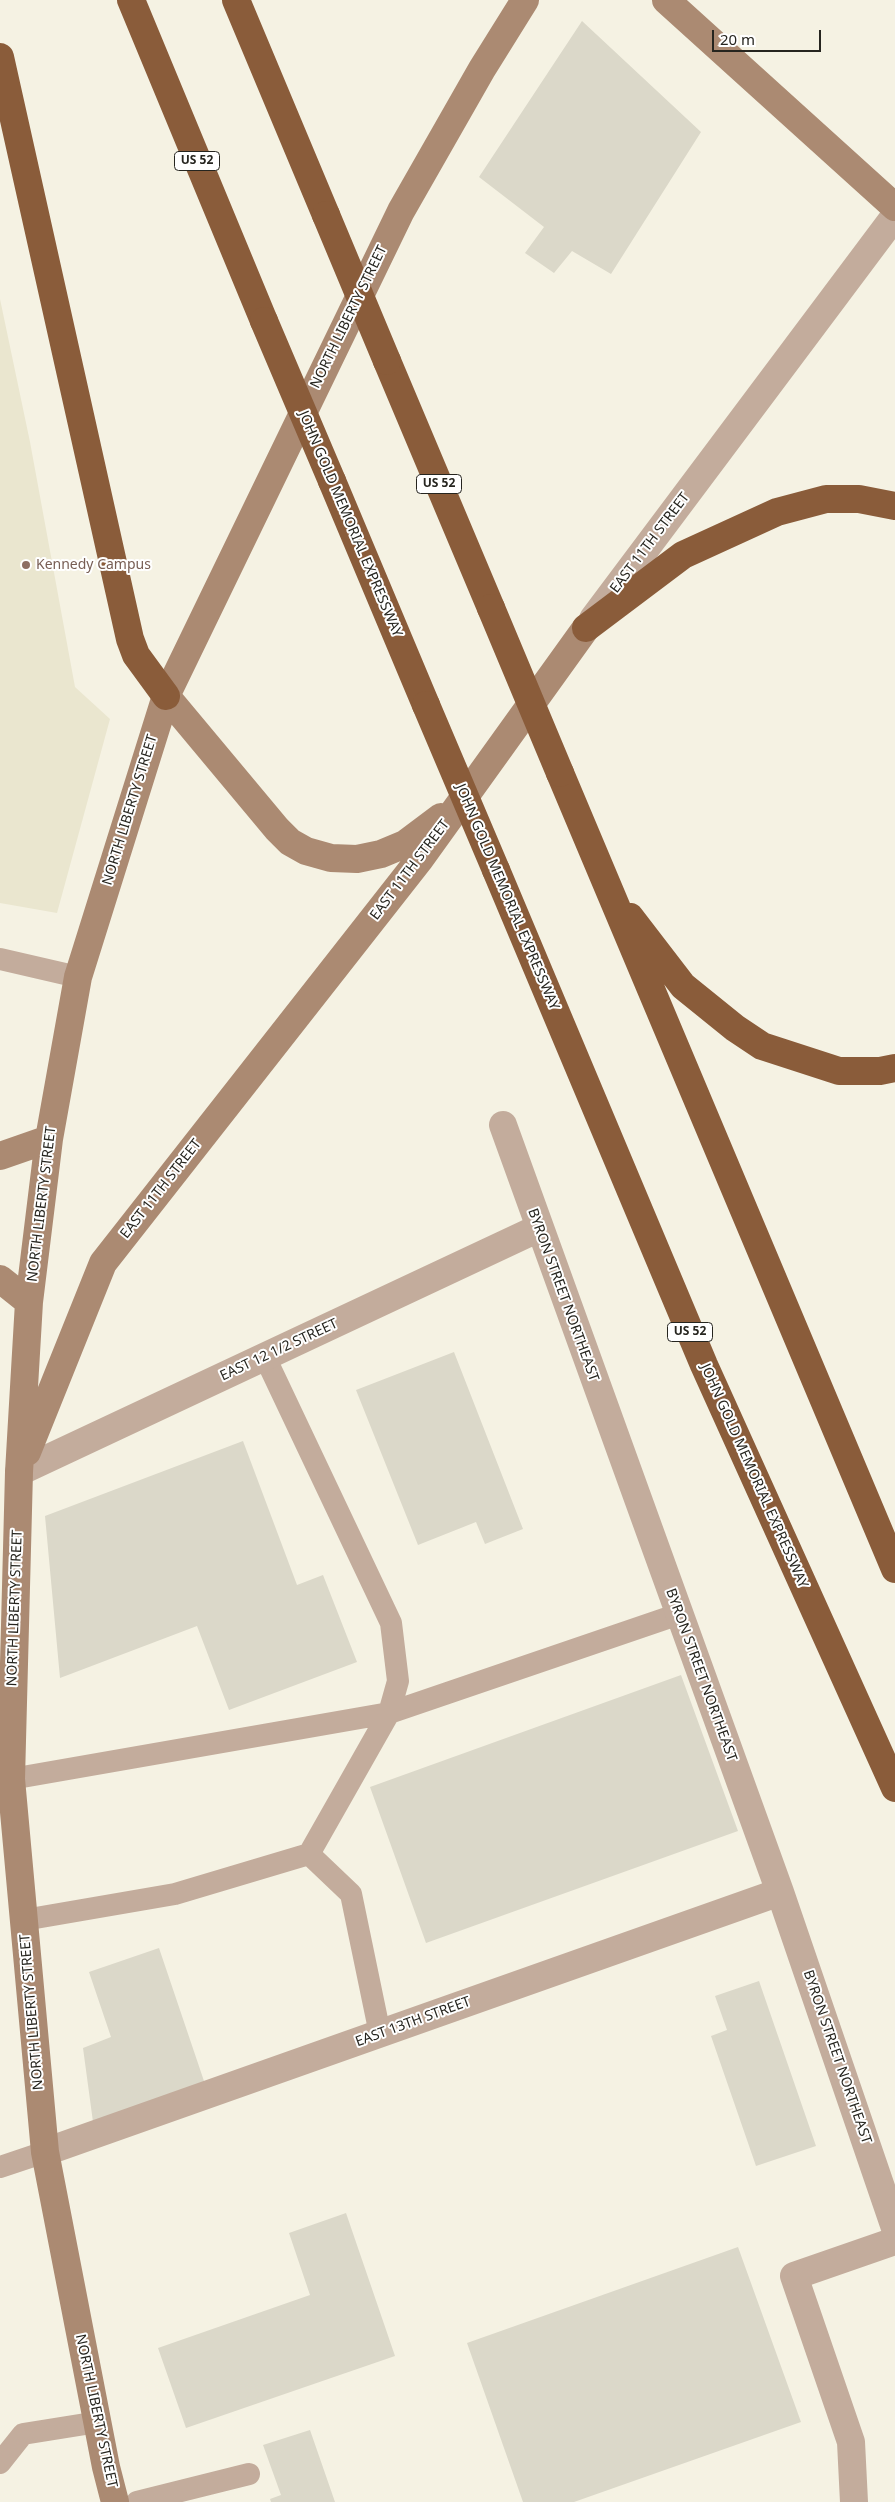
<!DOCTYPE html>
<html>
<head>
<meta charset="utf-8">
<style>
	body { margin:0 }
	#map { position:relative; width:895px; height:2502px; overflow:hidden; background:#f5f2e3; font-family:"Noto Sans",sans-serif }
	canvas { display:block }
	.scale { position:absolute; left:712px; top:30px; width:109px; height:22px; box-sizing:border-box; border:2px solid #26251f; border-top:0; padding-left:6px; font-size:15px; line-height:18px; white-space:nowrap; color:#26251f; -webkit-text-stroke:4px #fff; paint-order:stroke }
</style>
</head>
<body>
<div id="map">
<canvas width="895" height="2502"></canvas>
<div class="scale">20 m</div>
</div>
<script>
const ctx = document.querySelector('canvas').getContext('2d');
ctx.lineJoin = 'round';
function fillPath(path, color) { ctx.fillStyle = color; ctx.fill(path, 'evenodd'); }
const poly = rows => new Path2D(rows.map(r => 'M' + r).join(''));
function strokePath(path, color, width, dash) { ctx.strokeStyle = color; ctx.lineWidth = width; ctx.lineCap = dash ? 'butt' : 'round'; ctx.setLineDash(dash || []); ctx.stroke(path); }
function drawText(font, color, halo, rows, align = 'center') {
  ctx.font = font + ' "Noto Sans",sans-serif'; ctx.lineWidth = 4; ctx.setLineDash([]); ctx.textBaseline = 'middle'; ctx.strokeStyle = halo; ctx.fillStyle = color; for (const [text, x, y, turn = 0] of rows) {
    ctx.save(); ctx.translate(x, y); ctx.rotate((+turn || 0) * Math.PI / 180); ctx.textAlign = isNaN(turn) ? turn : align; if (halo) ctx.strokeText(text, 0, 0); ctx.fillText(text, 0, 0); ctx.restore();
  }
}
fillPath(poly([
	[0,299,30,442,75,687,110,719,57,913,0,903]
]), '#eae6cf');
fillPath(poly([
	[582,21,701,132,611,274,572,251,554,273,525,253,544,227,479,177],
	[454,1352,523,1529,485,1544,476,1522,418,1545,356,1390],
	[243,1441,297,1585,323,1575,357,1662,229,1710,197,1626,60,1678,45,1516],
	[681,1675,738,1831,426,1943,370,1787],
	[159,1948,205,2084,93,2122,83,2048,111,2037,89,1972],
	[759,1981,816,2146,756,2166,711,2036,727,2030,715,1996],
	[346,2213,395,2356,186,2428,158,2348,310,2295,289,2233],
	[738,2247,801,2422,574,2502,523,2502,467,2343],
	[310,2430,335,2502,271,2502,270,2499,281,2495,263,2445]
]), '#dbd8c9');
strokePath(poly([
	[0,959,78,977],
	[11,1779,389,1713,398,1681,391,1623,265,1357],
	[309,1854,351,1894,380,2034],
	[24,1920,175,1894,309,1854,389,1713,679,1614],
	[0,2167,45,2152],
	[0,2463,23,2434,98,2422],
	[137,2502,249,2474]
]), '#c3ac9c', 22);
strokePath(poly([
	[593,619,895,216],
	[503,1125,780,1892,895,2228],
	[19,1472,539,1228],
	[45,2152,780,1892],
	[854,2502,851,2442,794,2276,895,2241]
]), '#c3ac9c', 28);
strokePath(poly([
	[666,0,895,207],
	[166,696,277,829,290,842,306,851,331,858,357,859,381,854,405,844,441,817],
	[0,1156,49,1139],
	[0,1279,29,1302],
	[27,1452,103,1263,420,859,586,628],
	[115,2502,106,2467,45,2152,11,1779,19,1472,29,1302,49,1139,78,977,166,696,401,211,482,69,525,0]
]), '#ab8a72', 28);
strokePath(poly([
	[131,0,264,321],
	[236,0,326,215],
	[0,57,130,639,136,655,166,696],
	[387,361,491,608],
	[332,481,426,705],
	[586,628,683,555,777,512,826,499,859,499,895,506],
	[560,773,895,1569],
	[496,870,704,1365,895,1788],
	[630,917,683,986,735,1028,762,1046,839,1071,880,1071,895,1068]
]), '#8a5c3a', 28);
strokePath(poly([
	[326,215,387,361],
	[264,321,332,481],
	[491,608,560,773],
	[426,705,496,870]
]), '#8a5c3a', 28);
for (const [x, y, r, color] of [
	[26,565,5,"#8d6e63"]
]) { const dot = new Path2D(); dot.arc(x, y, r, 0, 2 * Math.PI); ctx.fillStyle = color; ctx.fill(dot); strokePath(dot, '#fff', 2); }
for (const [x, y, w] of [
	[197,161,45],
	[439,484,45],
	[690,1332,45]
]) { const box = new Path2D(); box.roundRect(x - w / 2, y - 9.5, w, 19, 4); ctx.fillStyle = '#fff'; ctx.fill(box); strokePath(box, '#26251f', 1); }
drawText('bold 12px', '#26251f', null, [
	["US 52",197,161],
	["US 52",439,484],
	["US 52",690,1332]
]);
drawText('14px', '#26251f', '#fff', [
	["NORTH LIBERTY STREET",349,317,-64],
	["JOHN GOLD MEMORIAL EXPRESSWAY",350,524,67],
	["EAST 11TH STREET",650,543,-53],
	["NORTH LIBERTY STREET",130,810,-73],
	["EAST 11TH STREET",410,870,-53],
	["JOHN GOLD MEMORIAL EXPRESSWAY",507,897,67],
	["EAST 11TH STREET",161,1189,-52],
	["NORTH LIBERTY STREET",42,1204,-83],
	["BYRON STREET NORTHEAST",563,1295,70],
	["EAST 12 1/2 STREET",279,1350,-25],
	["JOHN GOLD MEMORIAL EXPRESSWAY",754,1476,66],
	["NORTH LIBERTY STREET",15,1608,-88],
	["BYRON STREET NORTHEAST",701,1675,70],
	["NORTH LIBERTY STREET",32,2012,-95],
	["EAST 13TH STREET",413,2022,-20],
	["BYRON STREET NORTHEAST",837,2057,71],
	["NORTH LIBERTY STREET",96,2411,78]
]);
drawText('14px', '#785e54', '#fff', [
	["Kennedy Campus",36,565]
], 'left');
</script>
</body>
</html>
